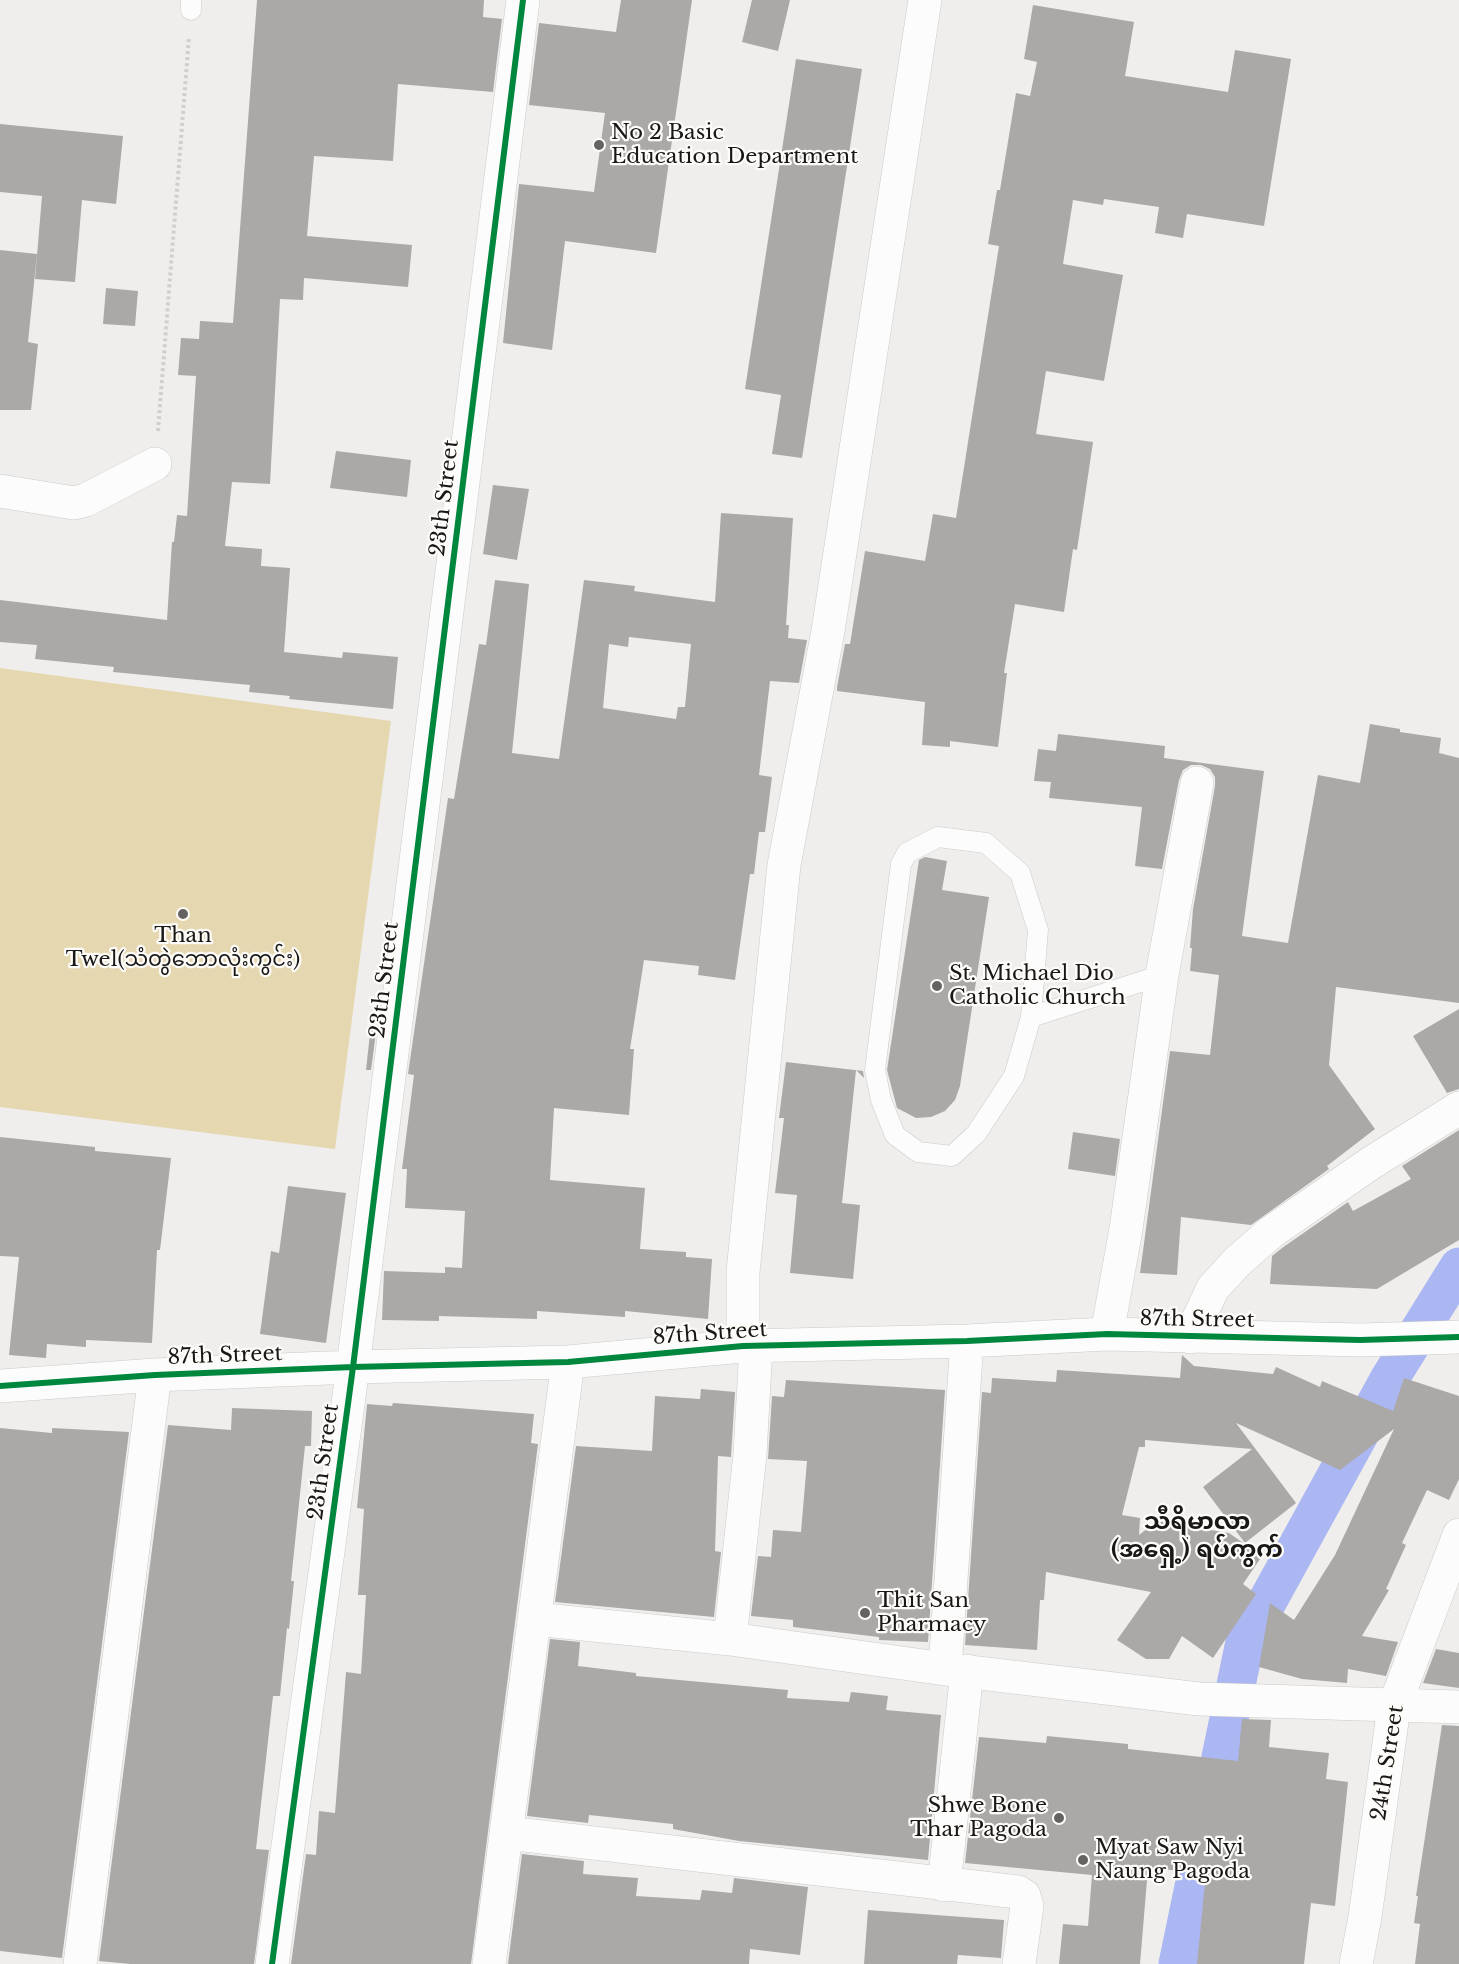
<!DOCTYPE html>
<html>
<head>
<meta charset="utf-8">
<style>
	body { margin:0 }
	canvas { display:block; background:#efeeec }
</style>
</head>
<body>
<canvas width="1459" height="1964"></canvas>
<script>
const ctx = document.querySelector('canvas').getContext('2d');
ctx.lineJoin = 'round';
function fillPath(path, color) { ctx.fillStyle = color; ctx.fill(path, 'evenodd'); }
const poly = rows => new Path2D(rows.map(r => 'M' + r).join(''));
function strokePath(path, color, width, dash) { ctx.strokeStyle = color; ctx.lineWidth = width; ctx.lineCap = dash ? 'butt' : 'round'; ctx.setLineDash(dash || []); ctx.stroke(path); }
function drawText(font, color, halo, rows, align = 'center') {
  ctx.font = font + ' "Libre Baskerville","Noto Sans Myanmar",serif'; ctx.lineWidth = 4.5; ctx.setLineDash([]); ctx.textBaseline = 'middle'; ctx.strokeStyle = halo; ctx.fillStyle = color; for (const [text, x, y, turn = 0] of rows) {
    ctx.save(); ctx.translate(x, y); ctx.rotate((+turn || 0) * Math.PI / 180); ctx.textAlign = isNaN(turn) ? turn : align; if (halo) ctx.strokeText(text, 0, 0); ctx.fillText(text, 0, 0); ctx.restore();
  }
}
fillPath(poly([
	[0,668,391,721,335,1149,0,1107]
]), '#e5d7b0');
strokePath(poly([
	[1178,1964,1245,1642,1390,1378,1459,1267]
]), '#aab7f2', 39);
fillPath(poly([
	[257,0,484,0,483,17,502,19,493,92,398,84,393,161,314,156,307,236,412,245,408,287,304,278,303,300,280,299,270,484,232,482,225,546,262,549,261,566,290,568,284,652,342,658,343,652,398,657,393,709,289,699,290,696,249,692,250,685,113,672,114,667,35,659,37,645,0,642,0,600,167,620,172,542,174,542,177,515,187,516,196,376,178,375,181,338,199,339,200,321,233,323],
	[621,0,692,0,656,253,565,241,552,350,503,343,519,184,594,192,605,113,529,105,539,23,616,32],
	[752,0,790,0,778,51,742,42],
	[1033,5,1134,22,1125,76,1228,92,1235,50,1291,59,1264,226,1187,214,1183,238,1155,233,1159,207,1104,199,1103,205,1073,200,1063,264,1123,275,1104,381,1046,371,1036,434,1093,442,1077,550,1073,549,1064,612,1015,604,1004,673,1007,673,998,747,950,741,950,747,922,745,925,702,837,691,837,687,845,644,850,644,865,551,925,561,933,514,956,518,999,246,988,244,997,190,1000,190,1016,93,1030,96,1037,62,1024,59],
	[796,59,862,69,802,458,772,454,781,395,745,389],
	[0,124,123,136,116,204,82,200,75,282,35,279,42,196,0,192],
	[0,250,37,254,28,342,38,344,31,410,0,410],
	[106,288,138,291,135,326,103,324],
	[336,451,411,460,407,497,330,488],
	[493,485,529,489,517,560,483,554],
	[721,513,793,518,786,625,789,625,788,638,807,640,799,683,770,681,759,775,772,777,765,832,759,832,754,874,750,874,735,980,698,975,699,966,644,960,630,1049,634,1049,629,1115,554,1108,550,1180,645,1188,640,1249,686,1252,686,1257,712,1259,708,1319,625,1311,625,1317,537,1311,537,1319,439,1316,439,1321,382,1320,384,1271,445,1273,445,1267,462,1268,465,1211,405,1208,407,1169,402,1169,414,1075,408,1074,448,798,454,799,479,644,486,645,495,580,529,584,512,753,559,759,584,580,635,586,634,591,715,602],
	[629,637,691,644,685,707,678,707,676,719,603,708,609,644,628,647],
	[1370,724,1400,729,1400,732,1441,738,1439,753,1459,758,1459,1003,1336,987,1329,1065,1375,1129,1327,1166,1329,1169,1251,1225,1181,1217,1177,1275,1140,1273,1170,1051,1210,1055,1219,975,1190,971,1192,948,1190,948,1193,909,1215,786,1215,777,1210,769,1201,765,1191,765,1183,770,1179,780,1162,869,1135,866,1142,807,1049,798,1051,782,1034,781,1038,749,1056,751,1058,734,1165,746,1164,758,1264,771,1242,936,1288,943,1318,775,1360,783],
	[925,857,947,861,942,890,989,897,960,1086,955,1100,945,1111,931,1117,916,1118,897,1108,887,1070,919,860],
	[1459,1009,1459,1089,1447,1093,1413,1036],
	[371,1024,377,1025,371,1070,366,1070],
	[786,1062,863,1071,864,1078,856,1070,842,1203,860,1205,853,1279,790,1273,797,1195,775,1193,784,1118,779,1118],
	[1459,1130,1459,1240,1377,1289,1270,1284,1272,1256,1282,1248,1348,1202,1353,1211,1411,1179,1402,1166],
	[1073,1132,1120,1139,1115,1176,1068,1169],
	[0,1137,95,1147,95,1151,171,1158,160,1250,157,1250,152,1343,86,1340,86,1347,47,1344,46,1358,9,1355,19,1257,0,1256],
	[288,1186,346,1193,326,1343,260,1334,271,1251,279,1253],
	[1182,1355,1194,1366,1273,1374,1276,1367,1320,1387,1322,1381,1393,1411,1404,1378,1459,1396,1459,1479,1449,1500,1427,1490,1402,1543,1406,1545,1386,1589,1389,1590,1362,1636,1398,1642,1386,1676,1348,1669,1347,1683,1302,1679,1259,1667,1270,1603,1294,1620,1335,1555,1394,1429,1340,1470,1236,1423,1296,1503,1245,1543,1203,1487,1252,1449,1145,1440,1145,1447,1139,1447,1122,1515,1140,1518,1139,1535,1157,1521,1229,1533,1262,1556,1243,1584,1256,1594,1213,1658,1182,1636,1169,1659,1146,1659,1117,1640,1151,1592,1046,1572,1044,1600,1040,1600,1037,1650,965,1645,982,1392,991,1393,992,1378,1056,1382,1057,1370,1180,1378],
	[786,1380,945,1390,928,1642,879,1640,879,1637,793,1627,793,1620,751,1616,758,1556,771,1557,773,1530,801,1532,807,1461,768,1459,772,1396,784,1397],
	[701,1389,735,1392,731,1457,718,1456,715,1551,721,1552,714,1617,555,1602,576,1446,652,1451,655,1396,700,1399],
	[393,1403,534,1414,531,1443,538,1444,471,1964,291,1964,306,1854,316,1855,319,1811,335,1813,346,1672,361,1674,366,1595,358,1595,364,1509,357,1508,367,1404,392,1406],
	[232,1408,312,1411,311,1446,305,1446,291,1581,294,1581,289,1629,287,1628,280,1696,273,1696,256,1849,269,1850,254,1964,130,1964,99,1961,168,1425,231,1430],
	[0,1428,52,1433,52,1428,129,1432,62,1958,0,1951],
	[550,1639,580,1642,578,1666,636,1673,636,1676,788,1690,787,1698,849,1702,851,1692,888,1696,886,1710,941,1715,928,1860,739,1841,673,1829,673,1824,589,1815,588,1823,527,1816],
	[1436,1649,1459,1653,1459,1688,1423,1683],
	[1242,1719,1271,1720,1269,1747,1329,1753,1326,1779,1348,1782,1335,1906,1311,1903,1304,1964,1197,1964,1206,1873,1148,1868,1140,1964,1059,1964,1063,1924,1088,1926,1092,1875,965,1863,979,1737,1046,1743,1047,1736,1128,1744,1128,1749,1238,1761],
	[1442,1725,1459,1726,1459,1964,1415,1964,1420,1924,1414,1923,1418,1896,1416,1896],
	[522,1854,584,1861,583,1874,638,1878,636,1896,700,1900,702,1890,732,1893,734,1878,808,1887,800,1955,750,1949,749,1964,508,1964],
	[868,1910,1004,1920,1001,1958,958,1955,957,1964,864,1964]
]), '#aaa9a8');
const lane = poly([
	[191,0,191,10],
	[1031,1017,1038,930,1020,873,986,843,938,837,907,853,901,864,875,1070,881,1100,895,1135,918,1152,952,1156,976,1134,1014,1076,1031,1017,1162,975]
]);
const street = poly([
	[0,491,74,503,86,500,155,464],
	[1107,1334,1126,1229,1162,975,1197,783],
	[1190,1337,1213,1288,1237,1262,1270,1233,1371,1163,1459,1108],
	[743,1346,743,1272,784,865,828,631,925,0],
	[0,1386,155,1375,353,1367,568,1362,743,1346,967,1341,1107,1334,1360,1340,1459,1337],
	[535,1619,730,1639,945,1669,1199,1699,1459,1707],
	[730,1639,750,1454,756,1346],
	[945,1669,967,1341],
	[507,1833,1018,1892,1024,1896,1027,1906,1019,1964],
	[944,1885,967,1671],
	[80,1964,155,1375],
	[272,1964,353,1367,523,0],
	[489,1964,568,1362],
	[1356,1964,1365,1917,1394,1707,1459,1535]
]);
strokePath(lane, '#cbcac8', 21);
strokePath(street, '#cbcac8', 34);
strokePath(poly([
	[158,431,189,37]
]), '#cfcfce', 4, [3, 3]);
strokePath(lane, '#fdfcfc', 20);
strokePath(street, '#fdfcfc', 33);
strokePath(poly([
	[0,1386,155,1375,353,1367,568,1362,743,1346,967,1341,1107,1334,1360,1340,1459,1337],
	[272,1964,353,1367,523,0]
]), '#00873e', 6);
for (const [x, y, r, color] of [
	[599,145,6,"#646362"],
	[183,914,6,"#646362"],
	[937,986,6,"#646362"],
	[865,1613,6,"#646362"],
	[1059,1818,6,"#646362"],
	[1083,1860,6,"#646362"]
]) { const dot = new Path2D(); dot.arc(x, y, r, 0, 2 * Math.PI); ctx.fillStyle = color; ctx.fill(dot); strokePath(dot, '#fdfcf8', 2); }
drawText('21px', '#191817', '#fdfcf8', [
	["No 2 Basic",611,133],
	["Education Department",611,157],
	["Than",183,936,"center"],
	["Twel(သံတွဲဘောလုံးကွင်း)",183,960,"center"],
	["St. Michael Dio",949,974],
	["Catholic Church",949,998],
	["Thit San",877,1601],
	["Pharmacy",877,1625],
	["Shwe Bone",1047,1806,"right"],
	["Thar Pagoda",1047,1830,"right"],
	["Myat Saw Nyi",1095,1848],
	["Naung Pagoda",1095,1872]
], 'left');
drawText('21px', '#191817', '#fdfcf8', [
	["23th Street",445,498,-83],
	["23th Street",385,980,-83],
	["87th Street",1197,1320,1],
	["87th Street",710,1334,-4],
	["87th Street",225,1356,-2],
	["23th Street",324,1462,-82],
	["24th Street",1388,1763,-81]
]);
drawText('bold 24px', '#191817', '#fdfcf8', [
	["သီရိမာလာ",1197,1522],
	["(အရှေ့) ရပ်ကွက်",1197,1550]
]);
</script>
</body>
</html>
